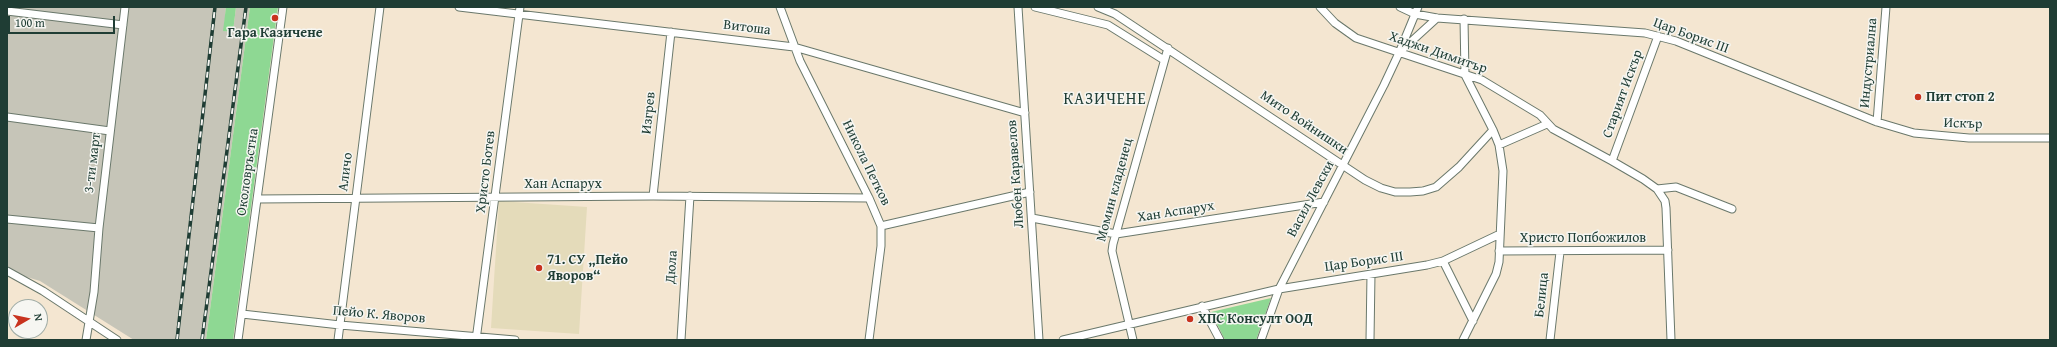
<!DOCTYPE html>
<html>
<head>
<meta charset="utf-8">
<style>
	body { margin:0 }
	#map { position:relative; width:2057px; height:347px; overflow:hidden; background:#f4e6d1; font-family:"Gentium Book Plus",serif }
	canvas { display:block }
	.frame { position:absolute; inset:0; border:8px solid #1f3d34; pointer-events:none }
	.north { position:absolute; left:8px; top:299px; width:40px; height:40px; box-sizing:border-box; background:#f6f6f2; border:1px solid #a0aca6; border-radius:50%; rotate:81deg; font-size:11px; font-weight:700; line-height:16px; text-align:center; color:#1f3d34 }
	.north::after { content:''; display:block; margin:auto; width:14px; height:18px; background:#c8321e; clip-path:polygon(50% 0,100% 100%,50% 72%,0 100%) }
	.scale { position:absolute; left:8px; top:16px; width:107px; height:18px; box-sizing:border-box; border:2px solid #1f3d34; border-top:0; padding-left:5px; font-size:12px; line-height:14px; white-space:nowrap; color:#1f3d34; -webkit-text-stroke:3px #f6f6f2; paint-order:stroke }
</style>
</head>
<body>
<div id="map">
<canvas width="2057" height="347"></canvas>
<div class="frame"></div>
<div class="north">N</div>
<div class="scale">100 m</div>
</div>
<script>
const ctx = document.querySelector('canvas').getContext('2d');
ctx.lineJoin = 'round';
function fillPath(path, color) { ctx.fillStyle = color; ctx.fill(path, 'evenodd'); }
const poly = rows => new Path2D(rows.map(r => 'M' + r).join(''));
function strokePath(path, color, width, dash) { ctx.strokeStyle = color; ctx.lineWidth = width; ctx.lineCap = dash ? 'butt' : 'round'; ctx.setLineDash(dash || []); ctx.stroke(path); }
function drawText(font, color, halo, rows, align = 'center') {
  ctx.font = font + ' "Gentium Book Plus",serif'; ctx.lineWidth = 3; ctx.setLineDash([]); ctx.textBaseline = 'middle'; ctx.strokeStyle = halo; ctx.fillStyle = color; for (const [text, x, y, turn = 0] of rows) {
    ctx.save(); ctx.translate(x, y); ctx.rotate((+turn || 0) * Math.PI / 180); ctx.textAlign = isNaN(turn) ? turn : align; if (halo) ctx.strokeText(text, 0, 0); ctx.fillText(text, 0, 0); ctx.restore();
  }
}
fillPath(poly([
	[499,201,587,207,579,334,491,328]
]), '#e4dbba');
fillPath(poly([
	[7,7,226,7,224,31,233,32,236,7,250,7,206,340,134,340,40,281,7,271]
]), '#c6c5b8');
fillPath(poly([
	[226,7,236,7,233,32,223,31],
	[250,7,278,7,233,340,206,340],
	[1271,298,1256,340,1225,340,1211,312]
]), '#8ed893');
const minor = poly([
	[459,7,794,47,1025,113],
	[780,7,800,61,869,198,881,226,881,246,869,340],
	[1018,7,1039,340],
	[1035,7,1108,25,1164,60],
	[1098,7,1115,14,1365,180,1381,188,1395,192,1410,192,1423,191,1436,187,1459,167,1493,130],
	[1320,7,1335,23,1356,38,1482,80,1540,115,1553,129,1612,161,1643,179,1657,189,1676,187,1732,209],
	[1400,7,1415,14,1437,18,1645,33,1676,41,1877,122,1914,133,1969,138,2050,138],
	[7,11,123,25],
	[1402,50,1437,18],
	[7,117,110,131],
	[1877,122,1886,7],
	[1499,145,1547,124],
	[1612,161,1658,36],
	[1657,189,1665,201,1666,208,1671,340],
	[653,196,671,32],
	[257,199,653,196,869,198],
	[1032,218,1116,234,1324,202],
	[7,219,99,228],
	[881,226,1030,192],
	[1499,251,1668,250],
	[1443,261,1473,321],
	[7,271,43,291,117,340],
	[1202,306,1220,340],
	[242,314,340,325,515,340],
	[86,340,94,292,99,228,125,7],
	[238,340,283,7],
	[338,340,380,7],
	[476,340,520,7],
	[681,340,690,196],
	[1063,340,1279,289,1427,265,1443,261,1500,234],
	[1133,340,1112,251,1113,244,1168,48],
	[1261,340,1279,289,1384,85,1399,53,1418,7],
	[1370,340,1371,274],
	[1463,340,1496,274,1499,262,1503,171,1499,145,1493,130,1465,75,1464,19],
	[1550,340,1560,252]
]);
strokePath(minor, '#6a786b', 9);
strokePath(minor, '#fff', 7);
const rail = poly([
	[177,340,215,7],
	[202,340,246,7]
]);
strokePath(rail, '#1f3d34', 3.5);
strokePath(rail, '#f6f6f2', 2, [6]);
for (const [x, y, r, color] of [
	[275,18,4,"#c8321e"],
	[1918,97,4,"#c8321e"],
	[539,268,4,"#c8321e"],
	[1190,319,4,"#c8321e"]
]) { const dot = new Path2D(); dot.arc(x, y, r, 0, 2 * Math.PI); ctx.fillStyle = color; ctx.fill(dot); strokePath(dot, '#f6f6f2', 1.5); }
drawText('14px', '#1f3d34', '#f6f6f2', [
	["Витоша",747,28,7],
	["Цар Борис III",1691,36,20],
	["Хаджи Димитър",1438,53,19],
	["Индустриална",1869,63,-85],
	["Старият Искър",1623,94,-70],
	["Изгрев",649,113,-84],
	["Мито Войнишки",1304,123,34],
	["Искър",1963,124,2],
	["3-ти март",93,163,-83],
	["Никола Петков",866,163,64],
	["Околовръстна",248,172,-82],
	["Аличо",346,172,-83],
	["Христо Ботев",486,172,-83],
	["Любен Каравелов",1016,174,-94],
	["Хан Аспарух",563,184],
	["Момин кладенец",1115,190,-75],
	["Васил Левски",1311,199,-62],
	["Хан Аспарух",1176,212,-9],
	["Христо Попбожилов",1583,238],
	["Цар Борис III",1364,262,-8],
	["Дюла",672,267,-86],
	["Белица",1542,295,-84],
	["Пейо К. Яворов",379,315,5]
]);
drawText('bold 14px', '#1f3d34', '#f6f6f2', [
	["Гара Казичене",275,33,"center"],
	["Пит стоп 2",1926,97],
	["71. СУ „Пейо",547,260],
	["Яворов“",547,276],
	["ХПС Консулт ООД",1198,319]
], 'left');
ctx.letterSpacing = '1px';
drawText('16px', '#1f3d34', '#f6f6f2', [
	["КАЗИЧЕНЕ",1105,100]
]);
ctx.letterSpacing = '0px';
</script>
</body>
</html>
